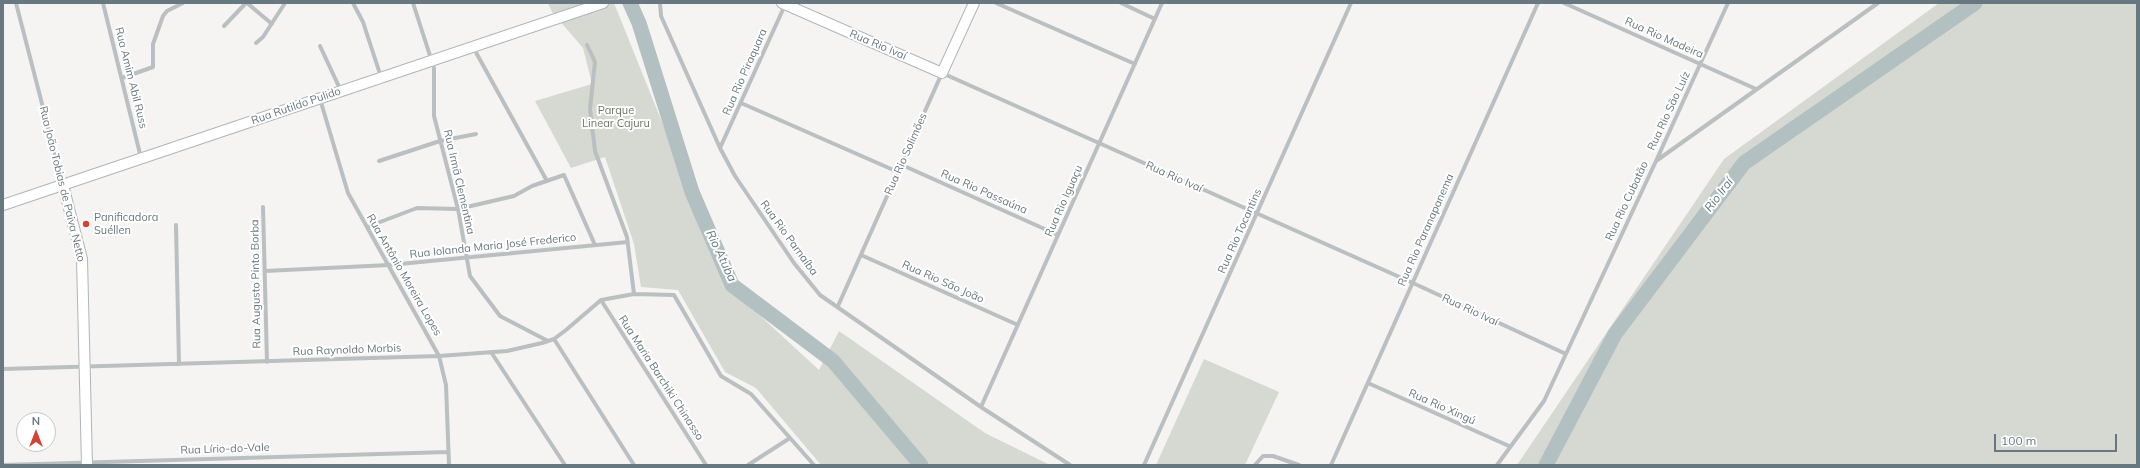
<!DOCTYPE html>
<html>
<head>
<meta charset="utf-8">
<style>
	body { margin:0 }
	#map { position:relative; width:2140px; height:468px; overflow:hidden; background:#f5f4f2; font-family:Mulish,sans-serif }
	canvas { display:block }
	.frame { position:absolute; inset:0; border:4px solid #677880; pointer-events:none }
	.north { position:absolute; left:16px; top:412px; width:40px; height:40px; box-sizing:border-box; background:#fff; border:1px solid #c2c9cc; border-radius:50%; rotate:0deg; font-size:11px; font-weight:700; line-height:16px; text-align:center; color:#677880 }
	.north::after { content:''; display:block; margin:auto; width:14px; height:18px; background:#d14436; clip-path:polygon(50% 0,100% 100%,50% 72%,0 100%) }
	.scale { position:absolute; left:1994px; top:434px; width:123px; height:18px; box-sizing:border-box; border:2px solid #677880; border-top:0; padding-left:5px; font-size:12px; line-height:14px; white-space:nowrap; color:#677880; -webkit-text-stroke:3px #fff; paint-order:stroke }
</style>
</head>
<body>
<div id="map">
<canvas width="2140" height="468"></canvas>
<div class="frame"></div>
<div class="north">N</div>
<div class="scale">100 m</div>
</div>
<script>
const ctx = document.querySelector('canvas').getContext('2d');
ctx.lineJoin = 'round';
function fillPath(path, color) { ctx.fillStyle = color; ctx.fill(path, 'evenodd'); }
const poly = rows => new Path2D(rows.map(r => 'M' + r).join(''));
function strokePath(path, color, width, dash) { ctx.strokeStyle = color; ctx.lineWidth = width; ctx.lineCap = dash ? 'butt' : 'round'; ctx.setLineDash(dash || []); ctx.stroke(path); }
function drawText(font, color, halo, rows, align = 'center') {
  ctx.font = font + ' Mulish,sans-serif'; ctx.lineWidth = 4; ctx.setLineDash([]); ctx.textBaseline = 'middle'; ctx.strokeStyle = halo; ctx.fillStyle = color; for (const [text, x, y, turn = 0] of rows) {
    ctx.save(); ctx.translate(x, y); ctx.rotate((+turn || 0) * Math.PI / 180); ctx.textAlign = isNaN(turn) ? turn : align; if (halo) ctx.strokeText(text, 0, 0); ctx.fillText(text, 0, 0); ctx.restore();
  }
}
fillPath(poly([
	[548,3,614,3,728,286,819,370,839,331,985,433,1050,465,821,465,756,388,725,372,678,290,641,287,634,244,605,157,571,168,535,101,592,84,583,48,552,12],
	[1939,3,2137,3,2137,465,1517,465,1724,159],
	[1204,359,1279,392,1245,465,1156,465]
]), '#d5d9d1');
strokePath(poly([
	[630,3,639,23,692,192,732,285,833,361,921,465],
	[1546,465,1615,334,1744,163,1975,3]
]), '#b3c0c2', 15);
const secondary = poly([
	[782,3,942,73,974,3],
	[63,185,82,259,87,465],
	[3,205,603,3]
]);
strokePath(secondary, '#afb5b8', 12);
strokePath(poly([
	[16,3,63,185],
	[103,3,141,158],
	[247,3,272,24],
	[353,3,363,22,381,77],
	[413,3,434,68,434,116,458,209,470,276,500,316,548,341],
	[660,3,661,16,720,148,735,176,794,263,820,295,981,407,1070,465],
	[996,3,1135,64],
	[1121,3,1155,19],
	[1564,3,1756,89],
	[224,26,246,3],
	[256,43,263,37,285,3],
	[587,45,595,62,590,109,595,151,627,237,634,294],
	[320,46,341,91],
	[473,47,547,181],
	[122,78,153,67,153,44,163,16,167,11,183,3],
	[320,99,348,193,439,356,446,385,449,465],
	[741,103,898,172],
	[720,148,785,5],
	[379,161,440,141,476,134],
	[1656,161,1728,3],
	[902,165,1058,235],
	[263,207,267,362],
	[176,225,179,364],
	[367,227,417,208,458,209,514,196,532,186,564,175,595,245],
	[861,255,1018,325],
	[265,271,389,265,628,242],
	[601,300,706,465],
	[838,306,942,73,1413,283,1566,354],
	[554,339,634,465],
	[491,352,565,465],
	[3,369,439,356,507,351,542,343,554,339,566,330,601,300,634,294,674,295,721,376,751,394,814,465],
	[1368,383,1509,446],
	[981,407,1162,3],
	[3,465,448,452],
	[748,465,790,438],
	[1144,465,1351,3],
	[1255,465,1263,456,1273,456,1299,465],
	[1331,465,1538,3],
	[1497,465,1544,401,1656,161,1878,3]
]), '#babfc1', 4);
strokePath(secondary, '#fff', 10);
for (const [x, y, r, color] of [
	[86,224,4,"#d14436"]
]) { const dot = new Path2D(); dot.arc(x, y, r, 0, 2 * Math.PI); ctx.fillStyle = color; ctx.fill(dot); strokePath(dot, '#fff', 1.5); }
drawText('11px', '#677880', '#fff', [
	["Rua Rio Madeira",1664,38,24],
	["Rua Rio Ivaí",878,45,23],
	["Rua Rio Piraquara",745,72,-66],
	["Rua Amim Abil Russ",131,78,76],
	["Rua Rutildo Pulido",296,106,-19],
	["Rua Rio São Luíz",1669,111,-65],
	["Rua Rio Solimões",906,154,-66],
	["Rua Rio Ivaí",1174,177,24],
	["Rua Irmã Clementina",459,182,77],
	["Rua João Tobias de Paiva Netto",62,184,76],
	["Rua Rio Passaúna",984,192,24],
	["Rua Rio Iguaçu",1064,201,-66],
	["Rua Rio Cubatão",1627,201,-65],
	["Rua Rio Paranapanema",1426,230,-66],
	["Rua Rio Tocantins",1240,231,-66],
	["Rua Rio Parnaíba",789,238,54],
	["Rua Iolanda Maria José Frederico",493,246,-6],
	["Rua Antônio Moreira Lopes",404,275,60],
	["Rua Rio São João",943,282,24],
	["Rua Augusto Pinto Borba",256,284,-91],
	["Rua Rio Ivaí",1470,310,25],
	["Rua Raynoldo Morbis",347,350,-2],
	["Rua Maria Barchiki Chinasso",661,378,57],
	["Rua Rio Xingú",1442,407,24],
	["Rua Lírio-do-Vale",225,449,-2]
]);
drawText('11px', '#6b7865', '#fff', [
	["Parque",616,111],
	["Linear Cajuru",616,124]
]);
drawText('11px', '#677880', '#fff', [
	["Panificadora",94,218],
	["Suéllen",94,231]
], 'left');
drawText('italic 12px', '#63797c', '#fff', [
	["Rio Iraí",1719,195,-53],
	["Rio Atuba",721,256,65]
]);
</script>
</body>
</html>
